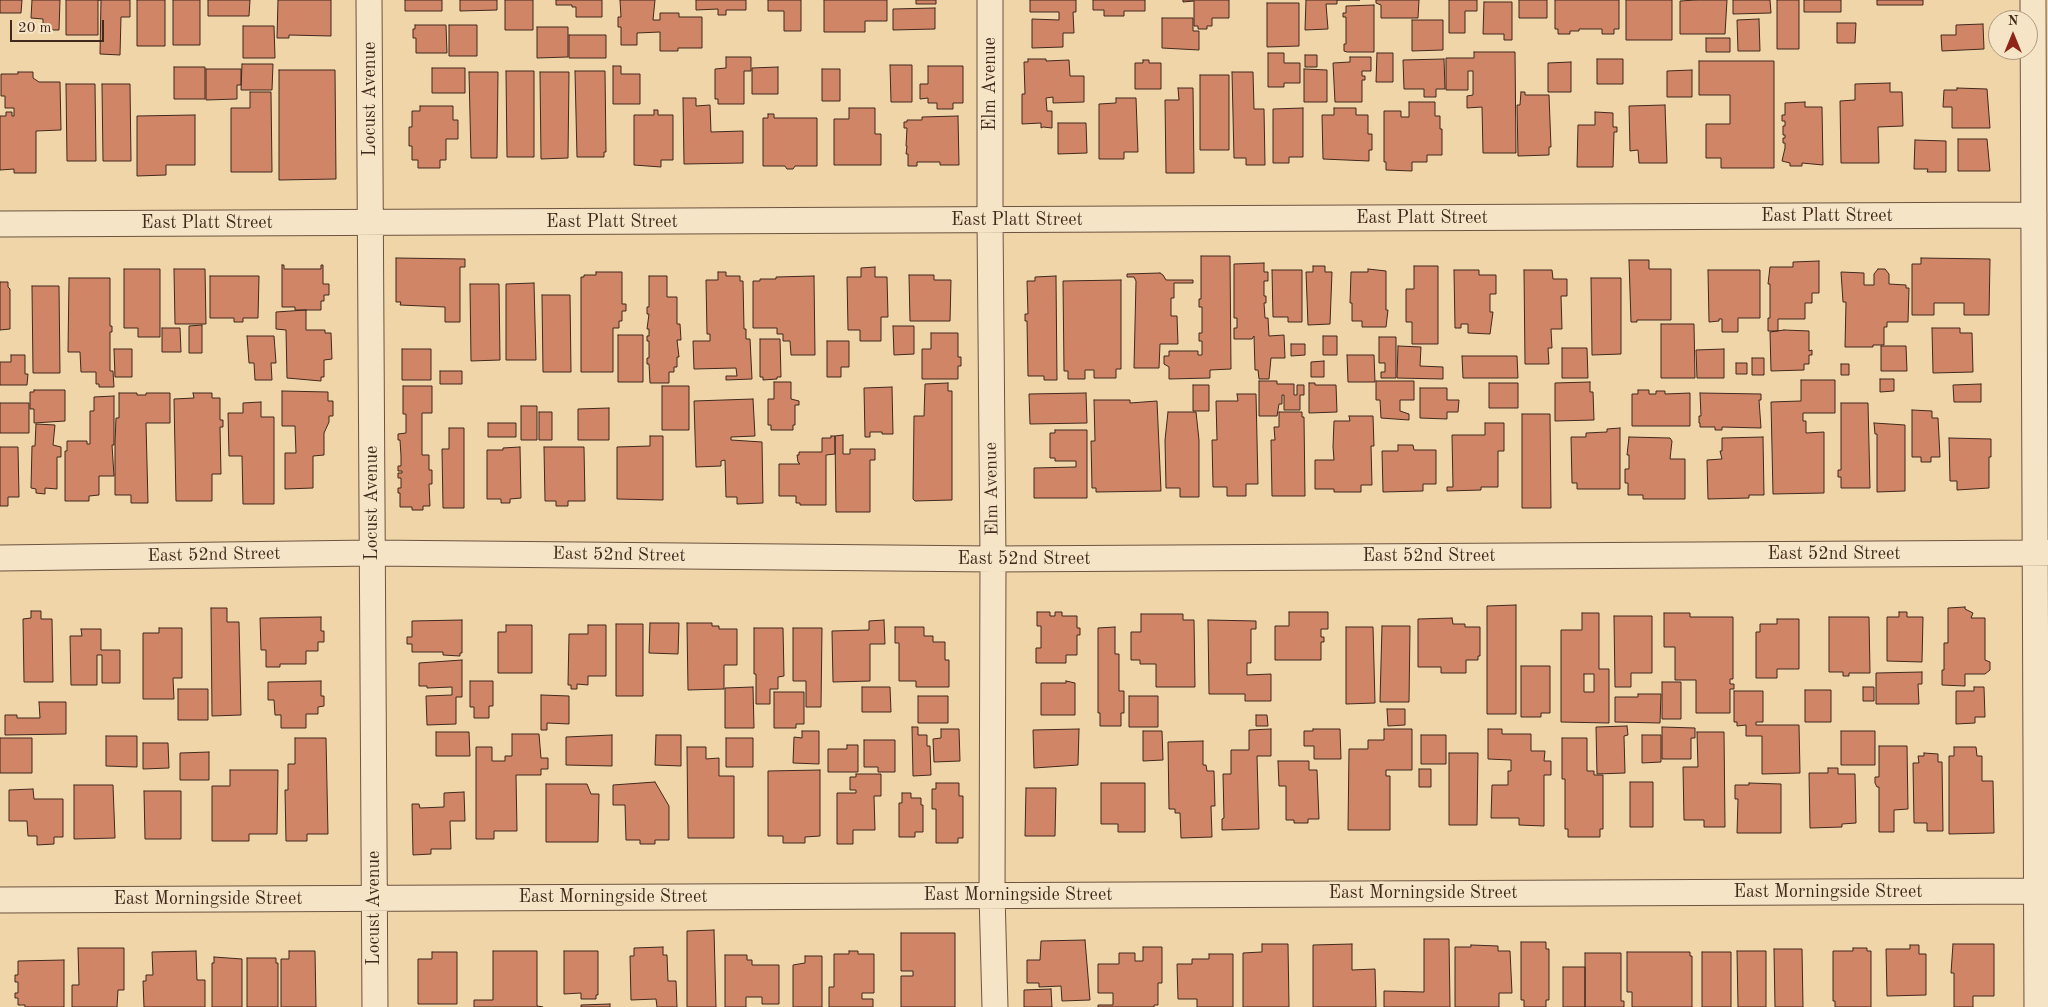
<!DOCTYPE html>
<html>
<head>
<meta charset="utf-8">
<style>
	body { margin:0 }
	#map { position:relative; width:2048px; height:1007px; overflow:hidden; background:#f0d5a8; font-family:"Old Standard TT",serif }
	canvas { display:block }
	.north { position:absolute; left:1988px; top:10px; width:50px; height:50px; box-sizing:border-box; background:#f5e4c6; border:1px solid #ad9982; border-radius:50%; rotate:0deg; font-size:14px; font-weight:700; line-height:20px; text-align:center; color:#41291d }
	.north::after { content:''; display:block; margin:auto; width:18px; height:22px; background:#8f2418; clip-path:polygon(50% 0,100% 100%,50% 72%,0 100%) }
	.scale { position:absolute; left:10px; top:20px; width:94px; height:22px; box-sizing:border-box; border:2px solid #41291d; border-top:0; padding-left:6px; font-size:15px; line-height:18px; white-space:nowrap; color:#41291d; -webkit-text-stroke:4px #f5e4c6; paint-order:stroke }
</style>
</head>
<body>
<div id="map">
<canvas width="2048" height="1007"></canvas>
<div class="north">N</div>
<div class="scale">20 m</div>
</div>
<script>
const ctx = document.querySelector('canvas').getContext('2d');
ctx.lineJoin = 'round';
function fillPath(path, color) { ctx.fillStyle = color; ctx.fill(path, 'evenodd'); }
const poly = rows => new Path2D(rows.map(r => 'M' + r).join(''));
function strokePath(path, color, width, dash) { ctx.strokeStyle = color; ctx.lineWidth = width; ctx.lineCap = dash ? 'butt' : 'round'; ctx.setLineDash(dash || []); ctx.stroke(path); }
function drawText(font, color, halo, rows, align = 'center') {
  ctx.font = font + ' "Old Standard TT",serif'; ctx.lineWidth = 4.5; ctx.setLineDash([]); ctx.textBaseline = 'middle'; ctx.strokeStyle = halo; ctx.fillStyle = color; for (const [text, x, y, turn = 0] of rows) {
    ctx.save(); ctx.translate(x, y); ctx.rotate((+turn || 0) * Math.PI / 180); ctx.textAlign = isNaN(turn) ? turn : align; if (halo) ctx.strokeText(text, 0, 0); ctx.fillText(text, 0, 0); ctx.restore();
  }
}
const building = poly([
	[0,0,22,0,21,13,0,13,0,0],
	[32,0,60,0,59,30,43,30,43,19,31,18,32,0],
	[66,0,130,0,130,17,121,17,120,55,100,54,101,0,98,0,98,35,66,35,66,0],
	[137,0,165,0,165,46,137,46,137,0],
	[173,0,200,0,200,45,173,45,173,0],
	[208,0,250,0,249,16,208,16,208,0],
	[278,0,331,0,331,36,289,35,289,38,277,38,278,0],
	[405,0,442,0,442,11,405,11,405,0],
	[460,0,497,0,497,10,460,11,460,0],
	[505,0,533,0,533,30,505,30,505,0],
	[556,0,602,0,602,17,576,17,576,7,572,7,572,5,556,5,556,0],
	[620,0,655,0,653,20,660,20,660,13,679,13,679,17,702,17,702,48,678,48,678,51,660,51,660,32,637,33,637,45,621,45,621,27,618,27,618,17,621,17,620,0],
	[696,0,746,0,746,10,726,10,726,15,718,15,718,9,696,10,696,0],
	[768,0,801,0,801,31,784,31,784,11,768,11,768,0],
	[824,0,887,0,887,21,865,21,865,32,824,32,824,0],
	[916,0,936,0,936,4,916,4,916,0],
	[1030,0,1076,0,1076,12,1073,12,1074,33,1063,33,1063,47,1032,48,1032,19,1059,20,1059,12,1030,12,1030,0],
	[1093,0,1145,0,1145,11,1124,11,1124,16,1104,16,1104,10,1093,10,1093,0],
	[1183,0,1229,0,1229,18,1212,18,1212,26,1207,26,1207,29,1198,29,1198,26,1194,26,1194,1,1183,2,1183,0],
	[1306,0,1360,0,1337,0,1337,4,1326,4,1328,29,1305,30,1306,0],
	[1376,0,1419,0,1418,18,1381,18,1381,5,1376,3,1376,0],
	[1449,0,1477,0,1477,11,1465,11,1465,33,1449,33,1449,0],
	[1519,0,1547,0,1547,18,1519,18,1519,0],
	[1555,0,1619,0,1619,29,1614,29,1614,34,1602,34,1602,29,1579,29,1579,31,1570,31,1570,34,1558,34,1558,29,1555,29,1555,0],
	[1626,0,1672,0,1672,40,1626,40,1626,0],
	[1696,0,1727,0,1725,34,1680,34,1680,1,1696,0],
	[1733,0,1770,0,1771,13,1733,14,1733,0],
	[1777,0,1799,0,1799,49,1777,49,1777,0],
	[1804,0,1841,0,1841,12,1804,12,1804,0],
	[1877,0,1923,0,1923,5,1877,5,1877,0],
	[1484,2,1512,2,1512,40,1504,40,1504,34,1483,34,1484,2],
	[1267,3,1299,3,1299,46,1267,47,1267,3],
	[1374,5,1374,52,1347,52,1344,51,1344,44,1346,44,1346,17,1343,17,1343,13,1346,13,1346,6,1374,5],
	[935,8,935,29,893,30,893,9,935,8],
	[1162,18,1193,18,1193,31,1199,31,1199,50,1162,48,1162,18],
	[1759,19,1760,51,1738,51,1737,20,1759,19],
	[1412,20,1443,20,1443,50,1412,51,1412,20],
	[1837,23,1856,23,1855,43,1837,43,1837,23],
	[1983,24,1984,49,1942,51,1941,35,1956,35,1956,25,1983,24],
	[415,25,446,25,447,53,416,53,416,38,413,38,413,29,415,29,415,25],
	[449,25,477,25,477,56,449,56,449,25],
	[243,26,274,26,275,58,243,58,243,26],
	[537,27,568,27,568,57,537,58,537,27],
	[569,35,606,35,606,58,569,58,569,35],
	[1706,38,1730,38,1730,52,1706,52,1706,38],
	[1474,52,1515,52,1516,153,1483,153,1482,107,1467,108,1467,96,1473,95,1473,71,1468,71,1468,90,1446,90,1446,58,1474,58,1474,52],
	[1268,53,1284,53,1284,63,1300,63,1300,83,1284,83,1284,87,1268,87,1268,53],
	[1377,53,1393,53,1393,82,1376,82,1377,53],
	[1305,55,1317,55,1317,67,1305,67,1305,55],
	[726,57,751,57,751,71,744,71,744,104,718,104,718,99,715,99,715,69,726,68,726,57],
	[1350,57,1371,57,1371,71,1362,71,1362,76,1365,76,1365,80,1362,80,1362,102,1335,102,1333,63,1350,62,1350,57],
	[1028,59,1046,59,1046,61,1069,60,1070,76,1084,76,1084,102,1053,103,1053,97,1046,98,1047,111,1052,111,1052,128,1043,127,1041,128,1041,123,1022,124,1022,94,1025,94,1024,62,1028,62,1028,59],
	[1444,59,1445,89,1436,89,1436,97,1424,97,1424,89,1404,89,1403,60,1444,59],
	[1597,59,1623,59,1623,84,1597,84,1597,59],
	[1143,60,1149,60,1149,63,1161,63,1161,89,1135,89,1135,63,1143,63,1143,60],
	[1699,61,1774,61,1774,168,1721,168,1721,158,1706,158,1706,124,1730,124,1730,95,1699,95,1699,61],
	[1571,62,1571,92,1548,92,1548,63,1571,62],
	[242,64,273,64,272,90,241,90,242,64],
	[890,65,912,65,912,102,891,102,890,65],
	[613,66,621,66,621,74,640,74,640,104,613,104,613,66],
	[928,66,963,66,963,103,953,103,953,109,937,109,937,103,928,103,928,98,920,99,920,84,928,84,928,66],
	[174,67,205,67,205,99,174,99,174,67],
	[778,67,778,94,752,94,752,68,778,67],
	[432,68,465,68,465,93,432,93,432,68],
	[206,69,241,69,241,85,237,85,237,99,206,100,206,69],
	[822,69,840,69,840,101,822,101,822,69],
	[1304,69,1327,70,1327,102,1304,102,1304,69],
	[279,70,335,70,336,179,279,180,279,70],
	[1692,70,1692,97,1667,97,1667,71,1692,70],
	[506,71,534,71,534,157,507,157,506,71],
	[575,71,605,71,606,152,604,152,604,157,577,157,575,71],
	[18,72,33,72,33,78,39,82,60,82,61,130,36,131,36,173,14,173,14,169,0,170,0,116,6,116,6,112,12,112,12,116,14,116,14,108,5,108,5,96,1,96,1,74,18,74,18,72],
	[469,72,498,72,497,158,471,158,469,72],
	[540,72,569,72,568,158,541,159,540,72],
	[1232,72,1253,72,1254,109,1264,109,1265,165,1246,165,1246,158,1234,158,1232,72],
	[1200,75,1229,75,1229,150,1200,150,1200,75],
	[1890,83,1890,92,1902,92,1903,126,1878,127,1879,163,1841,163,1840,101,1855,100,1855,84,1890,83],
	[66,84,95,84,96,161,67,161,66,84],
	[102,84,130,84,131,161,103,161,102,84],
	[1178,88,1193,88,1194,173,1166,173,1165,100,1179,100,1178,88],
	[1957,88,1987,89,1990,128,1952,128,1952,107,1943,107,1944,90,1957,90,1957,88],
	[250,92,271,92,272,172,231,172,231,108,250,108,250,92],
	[1521,92,1525,92,1525,95,1549,95,1551,147,1549,147,1549,155,1518,156,1517,105,1520,105,1521,92],
	[683,98,696,98,696,106,710,105,711,132,743,131,743,163,684,164,683,98],
	[1116,98,1136,98,1138,152,1124,152,1124,159,1099,159,1099,104,1116,103,1116,98],
	[1409,102,1435,102,1435,116,1440,116,1440,129,1442,129,1442,155,1427,155,1427,162,1412,162,1412,171,1386,170,1386,162,1384,162,1384,111,1401,111,1401,117,1409,117,1409,102],
	[1805,102,1805,107,1822,107,1823,165,1802,163,1802,166,1790,166,1790,163,1782,161,1785,148,1785,143,1783,143,1783,138,1785,138,1785,135,1783,135,1783,126,1785,126,1785,121,1782,121,1782,115,1785,115,1785,103,1805,102],
	[1665,105,1667,163,1639,163,1638,150,1630,151,1629,106,1665,105],
	[420,106,453,106,453,120,458,120,458,139,446,139,446,160,440,160,440,168,418,168,418,160,412,160,412,146,409,146,409,127,412,127,412,111,420,111,420,106],
	[849,108,875,108,875,134,881,134,881,165,834,165,834,119,849,119,849,108],
	[1303,108,1303,157,1289,157,1289,163,1273,163,1273,109,1303,108],
	[1334,108,1356,108,1356,115,1368,115,1368,134,1372,134,1372,150,1369,150,1369,161,1323,159,1322,115,1334,115,1334,108],
	[654,110,658,110,658,115,673,115,673,160,661,160,661,167,634,165,634,115,654,115,654,110],
	[1595,112,1613,113,1613,127,1617,127,1617,132,1614,132,1613,167,1577,167,1578,125,1595,125,1595,112],
	[768,114,774,114,774,118,817,118,817,166,795,166,793,169,787,169,785,166,763,166,763,118,768,118,768,114],
	[195,115,195,165,166,165,166,175,137,176,137,116,195,115],
	[958,116,959,165,940,165,940,162,917,162,917,166,908,166,908,154,906,154,907,146,906,146,907,128,904,128,904,122,907,122,907,120,922,120,922,117,958,116],
	[1058,123,1086,123,1087,153,1058,154,1058,123],
	[1958,139,1987,139,1990,171,1958,171,1958,139],
	[1915,140,1946,141,1946,172,1927,172,1928,169,1914,169,1915,140],
	[1201,256,1230,256,1231,369,1210,370,1210,378,1169,379,1169,367,1164,364,1164,356,1169,356,1169,351,1198,351,1198,355,1202,355,1202,341,1199,341,1199,333,1202,333,1202,307,1199,307,1199,299,1201,299,1201,256],
	[396,258,465,259,465,267,460,267,460,322,445,322,445,307,400,305,401,302,396,302,396,258],
	[1921,258,1990,259,1989,315,1964,315,1964,303,1934,303,1934,315,1912,315,1912,264,1921,264,1921,258],
	[1629,260,1649,260,1649,269,1671,269,1671,320,1637,320,1637,322,1631,322,1629,260],
	[1819,261,1819,293,1812,293,1812,303,1805,303,1805,319,1778,319,1778,331,1768,331,1768,318,1770,318,1770,284,1768,284,1770,267,1793,267,1793,262,1819,261],
	[1264,263,1264,272,1268,272,1268,281,1264,281,1264,296,1266,296,1266,303,1264,303,1265,318,1268,318,1269,336,1284,335,1285,358,1271,358,1269,379,1259,379,1258,370,1255,370,1254,336,1252,339,1234,339,1234,328,1237,328,1237,318,1234,318,1234,264,1264,263],
	[282,265,284,265,284,269,321,269,321,265,323,265,323,284,329,284,329,295,324,295,324,301,321,301,321,310,295,310,295,307,282,307,282,265],
	[1313,266,1325,266,1325,272,1332,272,1330,324,1308,325,1306,272,1313,272,1313,266],
	[1414,266,1438,266,1438,344,1412,344,1412,322,1406,322,1406,289,1414,289,1414,266],
	[875,267,875,277,887,277,888,317,881,317,881,341,860,341,860,330,848,330,847,277,861,277,861,268,875,267],
	[124,269,160,269,160,337,138,337,138,328,124,328,124,269],
	[174,269,205,269,206,324,175,324,174,269],
	[1368,269,1386,271,1386,310,1388,310,1386,327,1362,327,1362,321,1352,321,1352,303,1350,303,1351,272,1368,272,1368,269],
	[1878,269,1885,269,1889,274,1889,284,1906,285,1906,288,1909,288,1908,322,1887,322,1887,327,1884,327,1884,345,1873,345,1873,347,1845,347,1846,302,1843,302,1841,272,1864,273,1864,285,1874,285,1874,274,1878,269],
	[1272,270,1302,270,1302,322,1288,322,1288,317,1273,317,1272,270],
	[1454,270,1479,270,1479,275,1496,275,1496,294,1490,294,1490,312,1493,312,1490,334,1468,333,1468,324,1461,324,1461,328,1455,328,1454,270],
	[1524,270,1552,270,1553,279,1567,279,1567,296,1561,296,1562,329,1551,329,1552,348,1548,348,1549,364,1525,364,1524,270],
	[1708,270,1760,270,1760,318,1738,318,1738,332,1722,332,1722,319,1719,319,1719,321,1709,322,1708,270],
	[596,272,622,272,622,304,626,304,626,311,622,311,622,321,619,321,619,328,613,328,613,372,581,372,581,277,584,277,584,275,596,275,596,272],
	[718,272,726,272,726,276,740,276,740,281,743,281,744,329,746,329,746,339,750,339,752,379,726,380,726,376,737,376,736,368,694,369,693,341,710,341,710,334,707,334,706,280,718,280,718,272],
	[1160,273,1163,275,1166,280,1193,280,1193,283,1174,283,1174,298,1171,298,1171,316,1177,316,1178,344,1160,344,1159,368,1134,368,1136,281,1134,277,1127,277,1127,274,1160,273],
	[909,275,934,275,934,280,951,280,950,321,910,321,909,275],
	[210,276,259,276,258,318,243,318,243,322,234,322,234,318,210,318,210,276],
	[649,276,667,276,667,297,677,297,677,324,680,324,681,340,677,340,679,357,677,357,677,367,674,367,674,372,669,372,669,383,650,383,649,364,647,364,647,358,649,358,649,341,647,341,647,336,649,336,649,329,647,329,649,314,647,314,647,307,649,307,649,276],
	[814,276,815,355,791,355,790,341,783,341,783,334,777,334,777,328,753,328,753,281,760,281,760,279,776,279,776,277,814,276],
	[1056,276,1057,380,1044,380,1044,376,1028,376,1027,321,1025,321,1025,314,1028,314,1027,281,1035,281,1035,277,1056,276],
	[69,278,110,278,110,326,112,326,112,332,110,332,110,371,113,371,114,387,99,387,99,384,96,384,96,372,81,372,80,352,68,352,69,278],
	[1591,278,1621,278,1621,354,1592,355,1591,278],
	[1121,280,1121,369,1116,369,1116,378,1094,378,1094,370,1085,370,1085,379,1068,379,1068,371,1064,371,1063,281,1121,280],
	[0,282,8,282,8,287,10,289,10,329,0,330,0,282],
	[534,283,536,360,506,360,506,284,534,283],
	[470,284,499,284,500,360,471,361,470,284],
	[32,286,59,286,60,373,33,373,32,286],
	[542,295,570,295,571,372,543,372,542,295],
	[306,310,306,330,325,330,325,333,331,333,332,359,324,360,324,377,321,377,321,381,287,378,286,330,276,329,276,312,306,310],
	[1661,324,1694,324,1695,378,1661,378,1661,324],
	[202,325,202,353,189,353,189,326,202,325],
	[893,326,914,326,914,354,894,355,893,326],
	[162,328,180,328,181,352,162,352,162,328],
	[1932,328,1960,328,1960,333,1972,333,1973,372,1933,373,1932,328],
	[1784,330,1809,331,1809,351,1812,350,1812,355,1809,355,1809,364,1804,364,1804,370,1771,371,1770,332,1784,330],
	[931,333,958,333,958,357,961,357,961,366,958,366,958,379,922,379,922,349,931,349,931,333],
	[618,335,643,335,643,382,618,382,618,335],
	[247,336,274,336,276,363,271,363,272,380,255,380,254,363,249,363,247,336],
	[1323,336,1337,336,1337,355,1323,355,1323,336],
	[1379,337,1396,337,1396,378,1381,378,1381,372,1385,372,1385,363,1379,363,1379,337],
	[760,339,780,339,781,377,777,377,777,379,763,380,763,377,760,377,760,339],
	[827,341,849,341,849,367,841,367,841,377,827,377,827,341],
	[1291,344,1305,344,1305,355,1291,356,1291,344],
	[1398,346,1421,347,1420,366,1443,367,1443,379,1397,378,1398,346],
	[1881,346,1906,346,1907,371,1881,371,1881,346],
	[1562,348,1587,348,1588,378,1562,378,1562,348],
	[114,349,132,349,132,377,115,377,114,349],
	[402,349,431,349,431,380,402,380,402,349],
	[1724,349,1724,378,1697,378,1696,350,1724,349],
	[11,355,25,355,25,374,28,374,27,385,0,385,0,362,11,362,11,355],
	[1347,355,1374,355,1375,382,1348,382,1347,355],
	[1462,356,1517,356,1518,378,1463,378,1462,356],
	[1752,358,1764,358,1764,375,1752,375,1752,358],
	[1324,361,1324,377,1311,377,1311,362,1324,361],
	[1736,363,1747,363,1747,374,1736,374,1736,363],
	[1841,364,1849,364,1849,375,1841,375,1841,364],
	[440,371,462,371,462,384,440,384,440,371],
	[1880,379,1894,379,1894,391,1880,392,1880,379],
	[1801,380,1835,380,1835,413,1803,413,1803,421,1806,421,1806,433,1824,432,1824,493,1773,494,1771,402,1801,401,1801,380],
	[1259,381,1277,381,1277,384,1294,384,1294,395,1297,395,1297,385,1304,385,1304,395,1300,395,1300,410,1284,410,1284,395,1282,395,1282,404,1279,404,1277,416,1259,416,1259,381],
	[1376,381,1414,381,1414,400,1400,400,1400,411,1409,414,1409,420,1381,418,1380,400,1376,400,1376,381],
	[774,382,791,382,791,399,799,401,799,405,795,405,795,425,793,425,793,430,771,430,771,425,768,425,768,399,774,399,774,382],
	[1590,382,1590,392,1593,392,1594,420,1555,421,1555,383,1590,382],
	[948,383,948,391,952,391,952,500,915,501,913,499,914,416,924,416,925,384,948,383],
	[1309,383,1315,383,1315,385,1336,385,1337,412,1309,413,1309,383],
	[1489,383,1518,383,1518,408,1489,408,1489,383],
	[1981,384,1981,402,1954,402,1953,385,1981,384],
	[1193,385,1209,385,1209,411,1193,411,1193,385],
	[403,386,432,386,432,413,422,413,422,455,429,455,429,470,432,470,432,484,429,484,430,506,423,506,423,510,412,510,412,507,400,507,400,493,398,493,398,488,401,488,401,478,398,478,398,473,402,473,402,471,398,471,398,466,401,466,401,456,400,440,398,440,398,434,406,433,406,414,403,414,403,386],
	[662,386,689,386,689,430,662,430,662,386],
	[892,387,893,434,882,434,882,432,870,432,870,437,865,437,864,388,892,387],
	[1420,388,1447,388,1447,400,1459,400,1458,412,1447,412,1447,419,1420,418,1420,388],
	[34,390,65,390,65,421,34,423,34,409,30,409,30,392,34,392,34,390],
	[1638,390,1649,390,1649,394,1656,394,1656,391,1665,391,1665,394,1690,393,1690,426,1632,426,1632,394,1638,394,1638,390],
	[282,391,328,392,328,401,333,401,333,416,329,416,329,422,324,433,324,455,313,456,313,488,285,489,285,453,296,453,295,426,282,426,282,391],
	[119,393,137,393,137,395,146,395,146,393,170,393,170,423,146,423,148,503,131,503,131,495,115,495,115,442,116,418,119,418,119,393],
	[193,393,212,393,212,398,220,398,220,420,223,420,223,427,220,427,221,474,212,474,212,501,176,501,174,399,194,398,193,393],
	[1086,393,1087,423,1030,424,1029,394,1086,393],
	[1700,393,1761,394,1761,400,1759,400,1761,428,1722,427,1722,430,1715,430,1715,427,1700,427,1700,423,1699,423,1699,416,1701,416,1700,393],
	[1237,394,1256,394,1258,484,1246,484,1246,496,1227,496,1227,487,1213,487,1212,440,1217,440,1216,401,1238,401,1237,394],
	[114,396,114,445,112,445,114,476,99,476,99,495,89,496,89,501,65,501,65,451,67,451,67,441,87,441,87,444,90,444,90,411,94,411,94,397,114,396],
	[753,399,755,436,731,437,731,440,762,442,763,503,737,504,737,497,726,497,725,460,721,461,721,466,696,467,694,401,753,399],
	[1094,400,1130,400,1130,403,1157,401,1161,491,1096,492,1096,488,1092,488,1091,441,1095,441,1094,400],
	[261,402,261,417,274,417,274,504,243,504,242,456,229,456,228,413,243,413,243,403,261,402],
	[0,403,29,403,29,433,0,433,0,403],
	[1841,403,1868,403,1870,488,1841,488,1841,477,1838,477,1838,470,1841,470,1841,403],
	[521,406,537,406,537,440,521,440,521,406],
	[609,408,609,440,578,440,578,409,609,408],
	[1912,410,1932,411,1932,418,1938,418,1940,457,1931,457,1931,462,1921,462,1921,457,1912,457,1912,410],
	[539,412,552,412,552,440,539,440,539,412],
	[1168,412,1196,412,1199,440,1199,497,1180,497,1180,488,1166,488,1165,440,1168,412],
	[1279,412,1302,412,1302,417,1304,417,1305,496,1272,496,1271,440,1275,440,1274,427,1279,427,1279,412],
	[1522,414,1550,414,1551,508,1522,508,1522,414],
	[1349,416,1373,416,1374,446,1371,446,1372,485,1361,485,1361,492,1334,492,1334,489,1315,489,1315,460,1334,460,1333,447,1334,421,1350,421,1349,416],
	[488,423,516,423,516,437,488,437,488,423],
	[1485,423,1504,423,1504,451,1498,451,1498,487,1481,487,1481,490,1447,491,1447,487,1453,487,1452,435,1485,435,1485,423],
	[1874,423,1905,425,1905,491,1877,492,1877,434,1875,434,1874,423],
	[36,424,55,425,53,445,61,447,61,457,57,457,57,489,45,488,45,494,36,493,36,489,31,488,32,446,35,446,36,424],
	[449,428,464,428,464,508,443,508,442,449,449,449,449,428],
	[1620,428,1620,489,1577,489,1577,483,1572,483,1571,437,1586,437,1586,433,1607,432,1607,429,1620,428],
	[1055,430,1087,430,1087,498,1034,498,1034,468,1076,467,1076,461,1055,461,1055,458,1050,458,1050,433,1055,433,1055,430],
	[843,435,843,454,850,454,850,449,875,449,875,460,870,460,870,512,836,512,835,436,843,435],
	[650,436,663,436,663,500,617,499,617,447,650,446,650,436],
	[831,436,835,436,835,454,826,455,826,505,800,505,800,503,796,503,796,496,779,496,779,464,800,464,798,462,797,455,799,455,799,452,822,452,822,438,831,438,831,436],
	[1629,437,1670,438,1672,441,1670,459,1685,459,1685,499,1643,499,1643,495,1628,495,1628,483,1625,483,1625,469,1629,469,1629,455,1627,455,1629,437],
	[1763,437,1764,495,1749,495,1749,498,1708,499,1707,460,1722,459,1720,451,1722,451,1722,438,1763,437],
	[1949,438,1991,439,1991,457,1989,457,1989,488,1957,490,1957,481,1950,481,1949,438],
	[1398,445,1413,445,1414,450,1436,450,1436,484,1423,484,1423,491,1383,492,1382,451,1398,451,1398,445],
	[0,447,18,447,19,497,8,497,8,506,0,506,0,447],
	[520,447,521,498,510,499,510,503,501,503,501,499,487,499,487,450,503,450,503,448,520,447],
	[544,447,584,447,585,501,568,501,568,506,556,506,556,501,545,501,544,447],
	[1516,605,1516,714,1487,714,1487,606,1516,605],
	[1965,607,1965,609,1973,613,1971,618,1985,618,1985,660,1990,662,1990,670,1985,674,1965,674,1965,686,1942,685,1942,670,1944,670,1944,643,1948,643,1948,608,1965,607],
	[211,608,227,608,227,622,239,622,241,715,212,716,211,608],
	[31,611,41,611,41,619,52,619,53,682,24,682,23,619,31,618,31,611],
	[1037,612,1050,612,1050,616,1055,616,1055,612,1062,612,1062,616,1077,616,1077,628,1080,628,1080,635,1077,635,1077,655,1066,655,1066,663,1036,663,1036,648,1041,648,1041,626,1037,626,1037,612],
	[1289,612,1328,612,1328,629,1321,629,1321,637,1324,637,1324,642,1321,642,1321,660,1275,660,1275,626,1289,626,1289,612],
	[1899,612,1907,612,1907,617,1923,617,1922,662,1887,661,1887,617,1899,617,1899,612],
	[1582,613,1599,613,1599,669,1609,669,1609,723,1561,722,1561,630,1582,630,1582,613],
	[1584,674,1594,674,1594,692,1584,692,1584,674],
	[1664,613,1690,613,1690,617,1733,617,1733,679,1730,679,1730,684,1734,684,1734,689,1730,689,1730,713,1696,713,1696,680,1675,680,1675,647,1664,647,1664,613],
	[1141,614,1183,614,1183,620,1194,620,1195,687,1156,687,1156,664,1140,664,1140,660,1131,660,1131,632,1141,632,1141,614],
	[1614,616,1652,616,1652,673,1631,673,1631,687,1615,687,1614,616],
	[321,617,321,631,324,631,324,642,318,642,318,651,306,651,306,664,280,664,280,667,266,667,266,650,261,650,260,618,321,617],
	[1829,617,1869,617,1870,673,1849,673,1849,676,1843,676,1843,672,1829,672,1829,617],
	[1452,618,1453,624,1465,624,1465,627,1480,627,1480,656,1478,656,1478,660,1466,660,1466,673,1441,673,1441,667,1418,667,1418,619,1452,618],
	[1777,619,1799,619,1799,669,1777,669,1777,678,1756,678,1756,632,1760,632,1760,624,1777,624,1777,619],
	[462,620,462,653,460,653,460,656,443,655,443,652,412,652,412,644,407,644,407,637,412,637,412,621,462,620],
	[884,620,885,644,870,644,870,681,833,682,832,631,869,630,869,621,884,620],
	[1208,620,1256,621,1256,629,1251,629,1251,663,1247,663,1247,675,1271,674,1271,701,1245,701,1245,694,1209,694,1208,620],
	[650,623,679,623,678,654,649,653,650,623],
	[687,623,712,623,712,626,719,626,719,629,737,629,737,665,724,665,724,689,688,690,687,623],
	[616,624,643,624,643,696,616,696,616,624],
	[506,625,532,625,532,673,498,673,498,632,506,632,506,625],
	[588,625,606,625,606,676,588,676,588,685,577,684,577,689,571,689,571,685,568,685,569,634,588,634,588,625],
	[1382,626,1410,626,1409,702,1380,702,1382,626],
	[895,627,924,627,924,636,933,636,933,642,945,642,945,660,949,660,949,687,916,687,916,681,899,681,899,643,895,643,895,627],
	[1115,627,1115,654,1119,654,1119,691,1124,691,1124,713,1121,713,1121,726,1100,726,1100,713,1098,713,1098,628,1115,627],
	[1346,627,1373,627,1375,703,1346,704,1346,627],
	[159,628,182,628,182,678,173,678,174,699,143,699,143,633,159,633,159,628],
	[754,628,783,628,784,676,778,677,778,689,770,689,770,704,756,704,756,674,754,674,754,628],
	[793,628,822,628,821,707,806,707,806,681,793,681,793,628],
	[81,629,101,629,101,650,120,650,120,683,102,683,102,655,97,655,97,685,71,685,70,636,82,636,81,629],
	[462,660,462,697,456,697,456,724,427,725,426,696,452,695,452,687,427,688,427,686,419,686,419,663,462,660],
	[1521,666,1550,666,1550,713,1541,713,1541,717,1521,717,1521,666],
	[1922,672,1922,684,1918,684,1919,704,1876,704,1876,673,1922,672],
	[321,681,321,696,324,696,324,706,318,707,318,714,306,714,306,728,281,728,281,715,275,715,274,700,268,700,268,682,321,681],
	[470,681,493,681,493,706,489,706,489,718,474,718,474,707,470,707,470,681],
	[1066,681,1075,683,1075,715,1041,715,1041,683,1066,683,1066,681],
	[1662,682,1681,682,1681,719,1662,719,1662,682],
	[753,687,754,728,725,728,725,688,753,687],
	[862,687,890,687,891,712,862,712,862,687],
	[1863,687,1874,687,1874,701,1863,701,1863,687],
	[1974,687,1984,687,1985,717,1975,717,1975,723,1956,724,1956,691,1974,691,1974,687],
	[178,689,208,689,208,720,178,720,178,689],
	[1805,690,1831,690,1831,722,1805,722,1805,690],
	[1734,691,1763,691,1763,722,1756,722,1756,725,1799,725,1800,773,1762,774,1762,736,1746,736,1746,725,1737,726,1737,722,1734,722,1734,691],
	[774,692,804,692,804,724,796,724,796,728,774,728,774,692],
	[1638,694,1661,694,1660,723,1615,722,1615,697,1638,697,1638,694],
	[541,695,569,696,569,724,547,723,547,730,541,730,541,695],
	[918,696,948,696,948,723,918,723,918,696],
	[1129,696,1158,696,1158,727,1129,727,1129,696],
	[39,702,66,702,66,734,5,735,5,715,17,715,17,718,40,718,39,702],
	[1387,709,1405,709,1405,725,1388,726,1387,709],
	[1256,715,1267,715,1268,726,1256,726,1256,715],
	[1627,726,1628,735,1624,736,1625,773,1597,774,1596,727,1627,726],
	[912,727,918,727,918,735,927,735,927,746,930,746,931,775,913,776,912,727],
	[1662,727,1695,728,1695,738,1691,738,1691,759,1662,759,1662,727],
	[941,729,959,729,960,761,934,762,933,739,941,738,941,729],
	[1079,729,1078,765,1034,768,1033,730,1079,729],
	[1271,729,1271,756,1257,756,1259,829,1222,830,1222,819,1224,818,1223,774,1231,774,1231,750,1249,750,1249,730,1271,729],
	[1313,729,1340,729,1341,759,1314,759,1314,746,1304,746,1304,731,1313,731,1313,729],
	[1384,729,1412,729,1412,770,1386,770,1386,776,1390,776,1390,830,1348,830,1349,749,1368,749,1368,740,1384,740,1384,729],
	[1488,729,1502,729,1502,734,1531,734,1531,751,1545,751,1544,761,1551,761,1551,775,1544,775,1544,826,1519,825,1519,818,1491,818,1492,785,1508,785,1508,771,1511,771,1511,760,1488,759,1488,729],
	[802,731,819,731,819,764,793,763,794,737,802,738,802,731],
	[1143,731,1162,731,1163,760,1143,761,1143,731],
	[1841,731,1875,731,1875,765,1841,765,1841,731],
	[436,732,469,732,470,756,436,756,436,732],
	[1697,732,1724,732,1725,827,1704,827,1704,820,1684,820,1683,767,1698,767,1697,732],
	[512,734,539,734,541,758,548,758,548,769,541,769,541,775,516,775,517,831,494,831,494,839,476,839,476,747,492,747,492,761,505,761,505,756,512,756,512,734],
	[612,735,612,766,566,765,566,737,612,735],
	[656,735,681,735,681,766,655,765,656,735],
	[1421,735,1446,735,1446,764,1421,764,1421,735],
	[1642,735,1661,735,1661,762,1642,763,1642,735],
	[106,736,137,736,137,767,106,766,106,736],
	[0,738,32,738,32,773,0,773,0,738],
	[295,738,326,738,328,834,307,834,307,841,286,841,285,790,288,790,288,764,295,764,295,738],
	[726,738,753,738,753,767,726,767,726,738],
	[1562,738,1587,738,1587,771,1594,771,1594,775,1603,775,1603,829,1600,829,1600,837,1568,837,1568,829,1565,829,1565,779,1562,779,1562,738],
	[864,740,895,740,895,772,878,772,878,767,864,767,864,740],
	[1203,741,1203,765,1206,765,1207,771,1214,771,1215,806,1211,806,1212,837,1181,838,1180,813,1175,813,1175,809,1169,809,1168,742,1203,741],
	[143,743,168,743,169,768,143,769,143,743],
	[847,745,858,745,858,772,828,772,828,749,847,749,847,745],
	[1879,746,1907,746,1908,809,1894,810,1894,832,1879,832,1879,787,1877,787,1875,783,1875,777,1879,777,1879,746],
	[687,747,706,747,706,759,719,758,719,776,734,776,734,838,688,838,687,747],
	[1954,747,1976,747,1977,756,1982,756,1982,781,1993,781,1994,833,1949,834,1949,756,1954,756,1954,747],
	[209,752,209,780,180,780,180,753,209,752],
	[1449,753,1478,753,1477,825,1449,825,1449,753],
	[1924,753,1938,754,1938,762,1942,762,1943,831,1927,831,1927,823,1914,823,1913,763,1919,763,1918,756,1924,756,1924,753],
	[1278,761,1309,761,1309,770,1317,770,1319,819,1308,819,1308,823,1294,823,1294,820,1286,820,1286,786,1279,786,1278,761],
	[1828,768,1838,768,1838,774,1855,774,1856,823,1842,824,1842,827,1810,828,1809,773,1828,773,1828,768],
	[1419,769,1431,769,1431,787,1419,787,1419,769],
	[230,770,278,770,277,834,249,834,249,841,212,841,212,786,230,786,230,770],
	[820,770,820,836,805,837,805,843,783,843,783,836,768,836,768,771,820,770],
	[856,774,881,774,881,796,874,796,875,830,853,830,853,844,837,844,837,793,856,793,856,790,850,790,850,777,856,777,856,774],
	[655,782,669,806,669,840,655,840,655,844,640,844,640,840,626,840,625,805,613,805,613,785,655,782],
	[1630,782,1653,782,1653,827,1630,827,1630,782],
	[936,783,959,783,959,796,963,796,963,838,958,838,958,843,936,843,936,809,932,809,932,789,936,789,936,783],
	[1101,783,1145,783,1145,832,1118,832,1118,824,1101,824,1101,783],
	[1749,783,1781,784,1781,833,1737,833,1738,799,1735,799,1735,785,1749,785,1749,783],
	[546,784,587,784,591,794,599,794,598,842,546,842,546,784],
	[74,785,113,785,115,838,74,839,74,785],
	[1026,788,1056,788,1055,836,1025,836,1026,788],
	[33,789,34,799,63,799,63,837,54,837,54,844,37,845,37,836,28,836,27,821,9,821,9,790,33,789],
	[144,791,181,791,181,839,145,839,144,791],
	[464,792,465,821,450,821,451,849,431,849,431,854,413,855,412,804,419,804,420,808,444,807,444,793,464,792],
	[902,793,911,793,911,798,921,798,921,805,923,805,923,832,915,832,915,837,899,837,899,803,902,803,902,793],
	[714,930,716,1007,687,1007,687,931,714,930],
	[901,933,955,933,955,1007,901,1007,901,976,913,976,913,971,901,971,901,933],
	[1424,939,1449,939,1450,1007,1384,1007,1384,991,1424,992,1424,939],
	[1085,940,1090,1000,1062,1001,1061,986,1039,987,1039,983,1027,983,1027,960,1040,960,1041,941,1085,940],
	[1521,942,1546,942,1546,949,1549,949,1549,1000,1546,1000,1546,1007,1524,1007,1524,1000,1521,1000,1521,942],
	[1262,944,1288,944,1289,1007,1243,1007,1243,953,1262,952,1262,944],
	[1352,944,1352,970,1375,969,1376,1007,1313,1007,1313,945,1352,944],
	[1953,944,1994,944,1994,996,1973,996,1973,1007,1954,1007,1954,973,1951,973,1953,944],
	[1471,945,1498,946,1498,951,1510,951,1512,993,1499,993,1499,1007,1455,1007,1455,947,1471,947,1471,945],
	[1910,945,1919,945,1919,954,1926,954,1926,995,1887,996,1886,949,1910,949,1910,945],
	[663,947,663,955,667,955,668,981,676,981,677,1007,657,1007,656,999,631,1000,630,956,634,956,634,948,663,947],
	[1143,947,1162,947,1162,983,1158,983,1158,1005,1154,1005,1154,1007,1098,1007,1098,1005,1113,1005,1113,993,1098,993,1098,964,1119,964,1119,953,1135,953,1135,961,1143,961,1143,947],
	[78,948,124,948,124,990,118,990,117,1007,72,1007,72,985,79,985,78,948],
	[1853,948,1867,948,1867,951,1871,951,1871,1007,1835,1007,1835,1001,1833,1001,1833,951,1853,951,1853,948],
	[1774,949,1802,949,1803,1007,1775,1007,1774,949],
	[196,951,197,980,205,980,205,1007,144,1007,143,981,146,981,146,975,153,975,152,952,196,951],
	[289,951,315,951,316,1007,281,1007,281,959,289,959,289,951],
	[493,951,537,951,537,1006,543,1007,474,1007,474,1000,493,1000,493,951],
	[564,951,598,951,598,995,596,995,596,999,581,999,581,993,564,994,564,951],
	[849,951,858,951,858,954,874,954,874,993,862,993,862,999,873,999,873,1007,829,1007,829,987,834,987,834,954,849,954,849,951],
	[1737,951,1766,951,1766,1007,1738,1007,1737,951],
	[432,952,457,952,457,1004,418,1004,418,959,432,959,432,952],
	[1627,952,1690,952,1690,956,1692,956,1692,1007,1632,1007,1632,992,1627,992,1627,952],
	[1702,952,1731,952,1731,1007,1702,1007,1702,952],
	[1585,953,1621,953,1621,1001,1624,1001,1624,1007,1585,1007,1585,953],
	[1209,954,1233,954,1233,1007,1197,1007,1197,999,1178,999,1177,964,1192,964,1192,959,1209,959,1209,954],
	[725,955,747,955,747,960,752,960,752,965,779,965,779,1004,762,1004,762,997,746,997,746,1007,725,1007,725,955],
	[805,956,822,956,822,1007,793,1007,793,965,805,963,805,956],
	[214,957,242,959,242,1007,212,1007,212,963,214,963,214,957],
	[247,958,276,958,276,963,278,963,278,1007,247,1007,247,958],
	[64,960,64,1007,25,1007,25,1005,18,1005,18,998,15,998,15,993,18,993,18,982,15,982,15,975,18,975,18,961,64,960],
	[1563,967,1585,967,1585,1007,1563,1007,1563,967],
	[1051,989,1052,1007,1024,1007,1024,990,1051,989],
	[610,1004,610,1007,581,1007,581,1005,610,1004]
]);
fillPath(building, '#d08566');
strokePath(building, '#41291d', 1);
const minor = poly([
	[369,0,375,1007],
	[990,0,990,220,993,559,992,894,995,1007],
	[2033,0,2037,1007],
	[0,224,2034,215],
	[0,558,372,553,993,559,2048,553],
	[0,900,2037,891]
]);
strokePath(minor, '#6d5440', 27);
strokePath(minor, '#f5e4c6', 25);
drawText('18px', '#41291d', '#f5e4c6', [
	["Elm Avenue",990,84,-90],
	["Locust Avenue",370,99,-90],
	["East Platt Street",1827,216],
	["East Platt Street",1422,218],
	["East Platt Street",1017,220],
	["East Platt Street",612,222],
	["East Platt Street",207,223],
	["Elm Avenue",992,489,-91],
	["Locust Avenue",372,503,-90],
	["East 52nd Street",1834,554],
	["East 52nd Street",214,555,-1],
	["East 52nd Street",619,555,1],
	["East 52nd Street",1429,556],
	["East 52nd Street",1024,559],
	["East Morningside Street",1828,892],
	["East Morningside Street",1423,893],
	["East Morningside Street",1018,895],
	["East Morningside Street",613,897],
	["East Morningside Street",208,899],
	["Locust Avenue",374,908,-90]
]);
</script>
</body>
</html>
